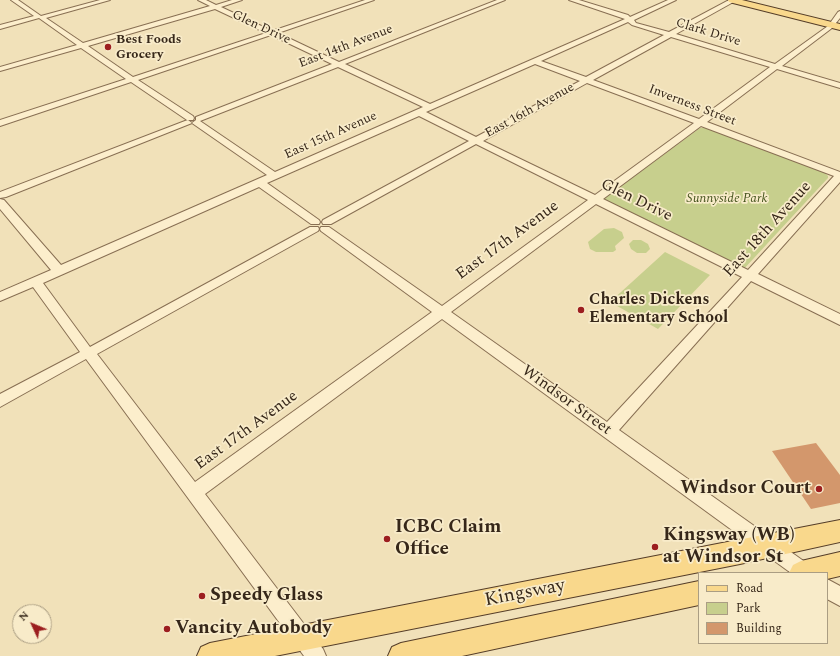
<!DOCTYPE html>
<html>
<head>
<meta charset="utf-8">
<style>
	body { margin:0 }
	#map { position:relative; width:840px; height:656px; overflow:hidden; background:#f1e1b9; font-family:Spectral,serif }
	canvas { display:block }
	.legend { position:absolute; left:698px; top:572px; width:130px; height:72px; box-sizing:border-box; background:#f8ebc9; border:1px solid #aa9d83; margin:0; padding:5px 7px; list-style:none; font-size:12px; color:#362719 }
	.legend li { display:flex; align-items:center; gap:8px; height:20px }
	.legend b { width:20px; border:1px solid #aa9d83 }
	.north { position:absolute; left:12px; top:604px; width:40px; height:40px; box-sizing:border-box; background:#f8ebc9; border:1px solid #aa9d83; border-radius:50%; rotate:314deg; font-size:11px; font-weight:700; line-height:16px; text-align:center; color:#362719 }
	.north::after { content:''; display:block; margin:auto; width:14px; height:18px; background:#9c1e1f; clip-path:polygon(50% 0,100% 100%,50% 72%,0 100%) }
</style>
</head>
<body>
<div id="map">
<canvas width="840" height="656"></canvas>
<ul class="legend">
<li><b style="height:5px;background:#f9d88c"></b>Road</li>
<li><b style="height:11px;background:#c7cf8d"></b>Park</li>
<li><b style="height:11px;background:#d3976c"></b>Building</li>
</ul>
<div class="north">N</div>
</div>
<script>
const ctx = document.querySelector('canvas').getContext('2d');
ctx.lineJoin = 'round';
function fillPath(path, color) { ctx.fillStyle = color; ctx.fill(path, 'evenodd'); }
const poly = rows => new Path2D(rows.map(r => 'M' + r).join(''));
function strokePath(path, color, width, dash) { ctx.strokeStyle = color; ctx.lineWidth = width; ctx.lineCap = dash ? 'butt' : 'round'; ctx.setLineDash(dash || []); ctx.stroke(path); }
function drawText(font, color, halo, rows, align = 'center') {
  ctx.font = font + ' Spectral,serif'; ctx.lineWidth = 3.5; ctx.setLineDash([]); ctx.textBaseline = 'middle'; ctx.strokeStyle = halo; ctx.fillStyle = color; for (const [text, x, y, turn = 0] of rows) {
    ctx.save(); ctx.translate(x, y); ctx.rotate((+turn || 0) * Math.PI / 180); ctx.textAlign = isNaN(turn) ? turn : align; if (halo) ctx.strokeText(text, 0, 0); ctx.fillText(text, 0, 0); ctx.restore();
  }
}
fillPath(poly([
	[700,128,706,128,824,172,828,176,828,178,742,271,598,203],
	[614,228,622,232,624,238,615,246,616,250,613,252,596,252,590,249,588,242,604,229],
	[633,240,641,240,648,244,650,249,646,253,637,253,631,249,629,244],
	[665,252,710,275,658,329,610,302]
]), '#c7cf8d');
fillPath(poly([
	[816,443,840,475,840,503,811,509,772,451]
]), '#d3976c');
const minor = poly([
	[11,0,18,0,41,16,100,0,110,0,46,18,83,43,210,6,198,0,206,0,216,5,232,0,242,0,221,7,272,31,365,0,374,0,278,33,339,62,497,0,505,0,345,64,430,104,625,19,569,0,579,0,628,15,630,17,668,0,676,0,634,20,636,23,669,32,729,0,737,0,676,34,775,64,828,26,838,12,840,11,840,18,832,28,782,66,840,83,840,88,777,69,707,122,840,172,840,182,758,274,840,314,840,325,751,281,619,430,812,567,815,573,791,573,442,319,205,494,323,649,326,656,304,656,86,359,0,407,0,394,80,352,33,287,0,301,0,292,51,270,0,209,0,199,4,200,61,265,267,175,192,123,6,197,0,198,0,192,185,121,188,120,192,123,196,120,196,117,332,64,271,35,138,80,193,116,194,118,193,120,187,120,131,82,0,126,0,120,126,79,81,48,0,71,0,67,77,45,39,18,0,29,0,25,34,16,11,0],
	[215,9,266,33,133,77,88,46,215,9],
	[628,22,632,25,664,35,586,77,541,61,628,22],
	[671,37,770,67,699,119,593,80,671,37],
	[535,64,580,81,476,137,426,112,535,64],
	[338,67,423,107,275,172,200,121,338,67],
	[587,83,694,123,595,195,483,141,587,83],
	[419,116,469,141,323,220,322,222,323,224,331,224,476,144,588,200,442,306,329,227,321,227,320,229,321,231,432,312,195,482,97,354,318,231,319,229,318,227,310,227,90,347,43,283,259,187,311,224,319,224,320,222,319,220,267,183,419,116],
	[701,126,834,176,748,270,603,199,701,126],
	[596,204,742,277,607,422,451,312,596,204],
	[827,579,840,586,840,606,827,599,827,579]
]);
const major = poly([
	[728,0,742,0,840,24,840,30,729,2,728,0],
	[840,520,840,542,740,564,275,656,197,656,201,647,210,643,840,520],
	[840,552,840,576,827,579,827,573,789,573,793,565,801,561,840,552],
	[699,581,699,605,462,656,388,656,392,647,401,643,699,581]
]);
strokePath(minor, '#886f53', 2);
strokePath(major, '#553d28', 2);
fillPath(minor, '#fceecc');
fillPath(major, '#f9d88c');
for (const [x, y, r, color] of [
	[108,47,4,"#9c1e1f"],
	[581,310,4,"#9c1e1f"],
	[819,489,4,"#9c1e1f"],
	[387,539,4,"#9c1e1f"],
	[655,547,4,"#9c1e1f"],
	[202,596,4,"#9c1e1f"],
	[167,629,4,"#9c1e1f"]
]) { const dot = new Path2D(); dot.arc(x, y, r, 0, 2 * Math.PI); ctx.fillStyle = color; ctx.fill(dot); strokePath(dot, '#f8ebc9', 1.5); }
drawText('13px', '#362719', '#f8ebc9', [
	["Glen Drive",261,28,25],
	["Clark Drive",708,33,17],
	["East 14th Avenue",346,47,-21],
	["Inverness Street",692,106,21],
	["East 16th Avenue",530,111,-29],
	["East 15th Avenue",331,136,-24]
]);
drawText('bold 13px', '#362719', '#f8ebc9', [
	["Best Foods",116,40],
	["Grocery",116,55]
], 'left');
drawText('italic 13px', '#46541e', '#f8ebc9', [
	["Sunnyside Park",727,199]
]);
drawText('16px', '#362719', '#f8ebc9', [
	["Glen Drive",636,201,26],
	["East 18th Avenue",768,230,-48],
	["East 17th Avenue",508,241,-36],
	["Windsor Street",566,401,36],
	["East 17th Avenue",247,431,-36]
]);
drawText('bold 16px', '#362719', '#f8ebc9', [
	["Charles Dickens",589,301],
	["Elementary School",589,319]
], 'left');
drawText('bold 19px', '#362719', '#f8ebc9', [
	["Windsor Court",811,489,"right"],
	["ICBC Claim",395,528],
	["Office",395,550],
	["Kingsway (WB)",663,536],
	["at Windsor St",663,558],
	["Speedy Glass",210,596],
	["Vancity Autobody",175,629]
], 'left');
drawText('19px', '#362719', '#f8ebc9', [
	["Kingsway",525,594,-11]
]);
</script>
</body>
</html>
